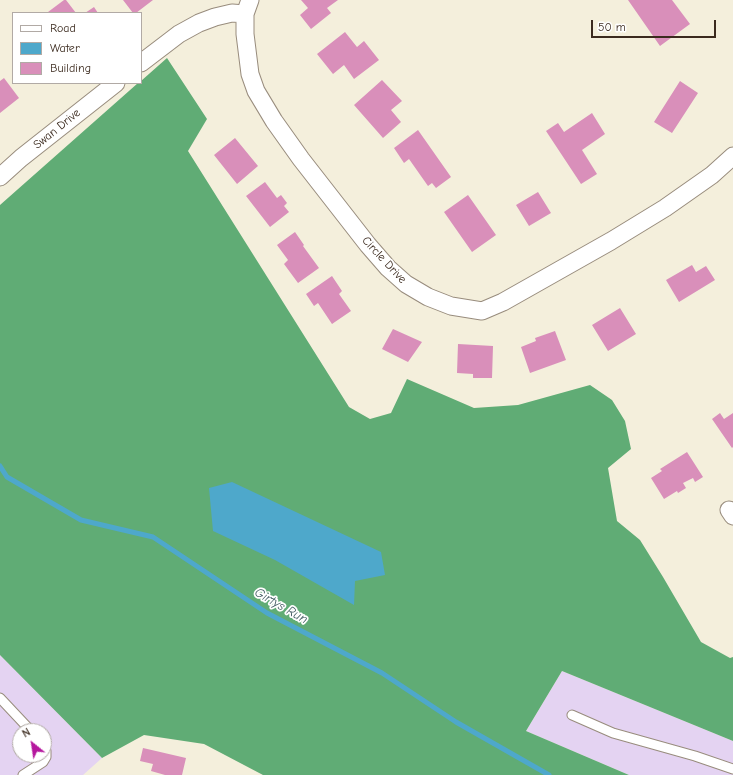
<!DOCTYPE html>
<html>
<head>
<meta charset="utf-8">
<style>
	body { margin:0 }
	#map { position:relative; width:733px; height:775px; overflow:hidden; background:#f4efdc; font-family:"Comic Neue",sans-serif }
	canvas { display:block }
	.legend { position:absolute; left:12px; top:12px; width:130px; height:72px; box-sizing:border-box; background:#fff; border:1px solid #b1aaa5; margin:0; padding:5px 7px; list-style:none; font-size:12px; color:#3b2a1e }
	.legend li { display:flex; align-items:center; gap:8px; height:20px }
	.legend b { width:20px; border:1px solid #b1aaa5 }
	.north { position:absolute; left:12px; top:723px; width:40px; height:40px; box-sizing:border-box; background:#fff; border:1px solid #b1aaa5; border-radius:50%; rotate:330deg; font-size:11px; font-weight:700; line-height:16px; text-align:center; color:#3b2a1e }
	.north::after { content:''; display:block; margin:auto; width:14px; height:18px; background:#b5179e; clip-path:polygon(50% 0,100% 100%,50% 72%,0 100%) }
	.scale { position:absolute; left:591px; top:20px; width:125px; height:18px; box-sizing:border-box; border:2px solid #3b2a1e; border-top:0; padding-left:5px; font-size:12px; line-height:14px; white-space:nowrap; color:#3b2a1e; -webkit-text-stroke:3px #fff; paint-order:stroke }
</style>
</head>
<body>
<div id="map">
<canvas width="733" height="775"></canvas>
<ul class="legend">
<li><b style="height:5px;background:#fff"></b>Road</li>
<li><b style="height:11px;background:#4ea8cb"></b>Water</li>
<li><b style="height:11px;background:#d98fba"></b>Building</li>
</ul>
<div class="north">N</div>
<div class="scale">50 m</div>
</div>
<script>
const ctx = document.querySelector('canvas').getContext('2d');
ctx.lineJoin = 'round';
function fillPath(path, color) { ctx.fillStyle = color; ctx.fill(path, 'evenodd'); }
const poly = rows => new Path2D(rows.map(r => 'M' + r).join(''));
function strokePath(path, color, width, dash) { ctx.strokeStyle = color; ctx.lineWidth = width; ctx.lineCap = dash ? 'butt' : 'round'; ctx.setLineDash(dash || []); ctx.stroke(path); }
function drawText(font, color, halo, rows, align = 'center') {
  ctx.font = font + ' "Comic Neue",sans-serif'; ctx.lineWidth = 3.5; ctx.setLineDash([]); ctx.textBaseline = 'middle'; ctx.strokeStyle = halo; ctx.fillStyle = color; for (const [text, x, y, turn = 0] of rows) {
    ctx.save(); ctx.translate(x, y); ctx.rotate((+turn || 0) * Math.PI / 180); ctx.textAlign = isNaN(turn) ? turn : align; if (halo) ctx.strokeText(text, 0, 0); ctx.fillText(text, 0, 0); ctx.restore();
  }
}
fillPath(poly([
	[0,655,102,758,83,775,0,775],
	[20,731,44,731,44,755,20,755],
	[562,671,733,741,733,775,629,775,526,731]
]), '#e4d3f2');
fillPath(poly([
	[167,58,207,119,188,151,349,407,370,419,391,413,407,379,474,408,518,405,590,385,612,400,625,421,631,449,608,468,617,521,640,540,663,577,701,642,730,658,733,657,733,741,562,671,526,731,629,775,263,775,204,744,144,735,102,758,0,655,0,205,138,83,141,83,141,81]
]), '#60ac75');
fillPath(poly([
	[232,482,381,552,385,575,355,581,354,605,275,560,213,531,209,488]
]), '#4ea8cb');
strokePath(poly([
	[0,466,7,477,81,520,153,537,267,613,382,673,456,722,549,775]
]), '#4ea8cb', 5);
fillPath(poly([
	[64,0,66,0,76,13,48,13,48,12],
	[123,0,153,0,136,13,133,13],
	[301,0,338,0,327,8,331,13,311,29,300,15,308,8],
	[628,0,672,0,690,24,660,46],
	[94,7,98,13,85,13],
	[345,32,357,47,364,41,379,60,354,79,344,65,333,74,317,54],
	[4,78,19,98,0,113,0,81],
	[382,80,402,101,391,110,401,122,383,138,354,105],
	[680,81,698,93,672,133,654,122],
	[592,113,605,134,582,150,597,174,581,184,546,131,558,123,564,132],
	[418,130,451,177,436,188,432,183,428,186,409,159,404,163,394,148],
	[235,138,258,166,237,184,214,155],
	[265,182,277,198,281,195,287,203,284,206,289,212,270,227,246,196],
	[538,192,551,213,529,226,516,205],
	[468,195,496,235,472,252,444,212],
	[295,232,304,245,303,246,319,268,298,283,284,264,288,260,277,245],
	[692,265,696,272,706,266,715,280,679,302,666,280],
	[332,276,342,291,339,294,351,311,332,324,318,303,314,306,306,294],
	[620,308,636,334,608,351,592,325],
	[393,329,422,342,408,362,382,349],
	[555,331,566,360,530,373,521,347,536,341,535,338],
	[458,344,493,346,492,378,473,378,473,374,457,373],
	[720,413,724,419,733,413,733,447,732,448,712,419],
	[687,452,703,477,695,482,693,478,683,483,686,488,678,493,677,491,664,499,651,478,662,471,660,469],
	[143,748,186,758,182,775,165,775,151,771,153,764,140,761]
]), '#d98fba');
const lane = poly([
	[0,698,31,731],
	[572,715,613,733,695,756,733,769],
	[23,775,43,762,46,757,46,751,44,747]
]);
const street = poly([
	[245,14,245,34,250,74,256,91,274,121,301,159,368,245,388,268,406,284,428,297,451,306,482,311,503,302,611,241,665,208,712,175,733,156],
	[141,63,179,34,199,23,215,17,232,13,245,14,250,0],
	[0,177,21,158,116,83],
	[729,510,733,516]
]);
strokePath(lane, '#988c7d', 11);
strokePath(street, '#988c7d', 19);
strokePath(lane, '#fff', 9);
strokePath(street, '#fff', 17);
drawText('12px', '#3b2a1e', '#fff', [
	["Swan Drive",57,129,-39],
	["Circle Drive",384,260,47]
]);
drawText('italic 13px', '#435c63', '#fff', [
	["Girtys Run",281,606,30]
]);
</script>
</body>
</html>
